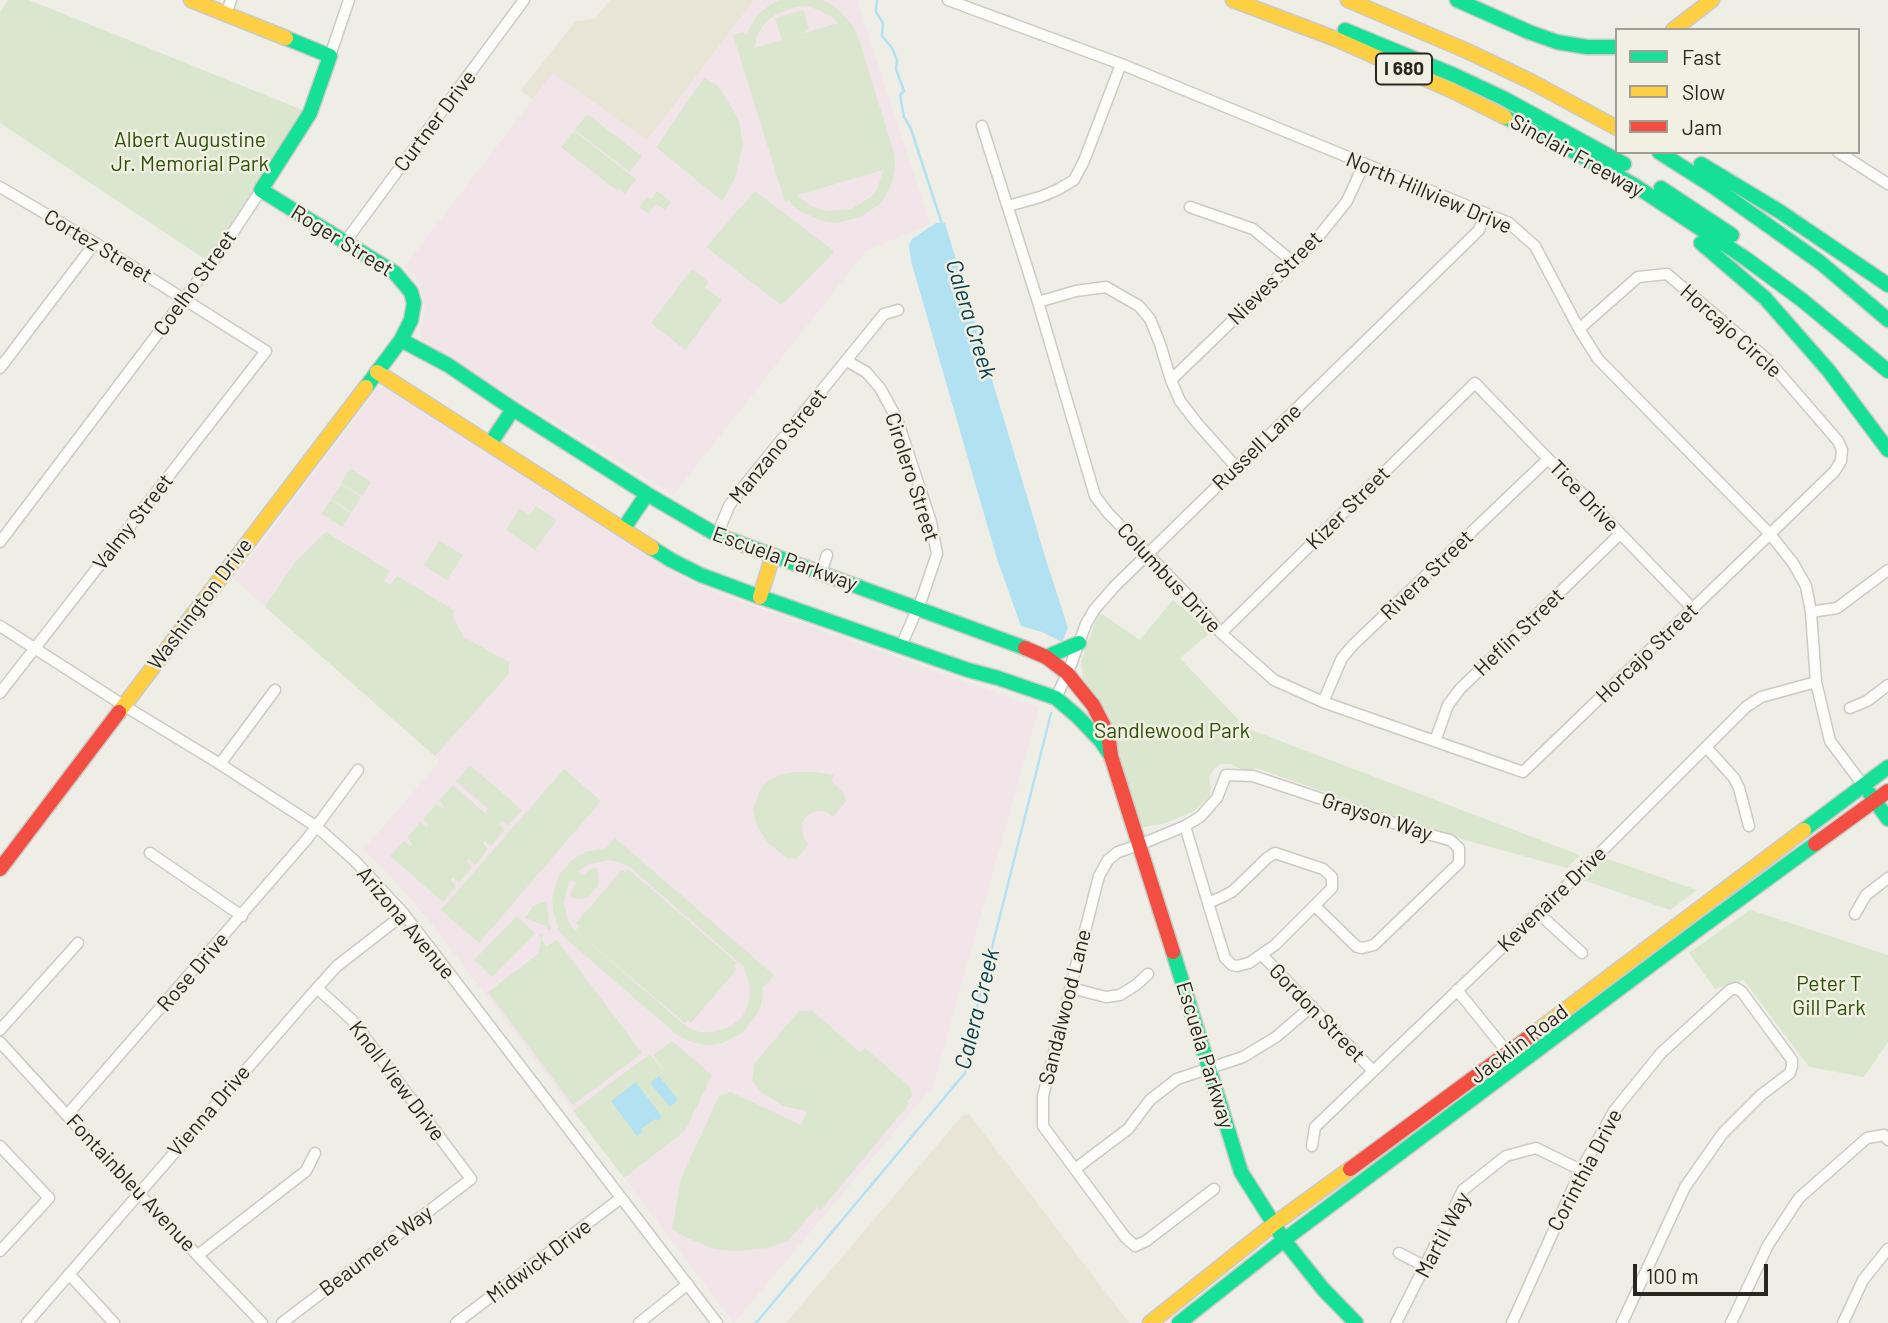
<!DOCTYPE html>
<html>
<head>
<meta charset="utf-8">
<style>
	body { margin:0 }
	#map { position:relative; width:1888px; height:1323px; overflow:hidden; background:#eeede6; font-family:Barlow,sans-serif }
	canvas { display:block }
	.legend { position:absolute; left:1615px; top:28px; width:245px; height:126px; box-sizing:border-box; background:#f2efe3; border:2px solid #a19f95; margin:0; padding:9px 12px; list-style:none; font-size:21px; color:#272621 }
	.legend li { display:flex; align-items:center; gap:14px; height:35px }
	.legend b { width:35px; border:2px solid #a19f95 }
	.scale { position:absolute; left:1633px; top:1264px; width:135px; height:32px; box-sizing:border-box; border:4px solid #272621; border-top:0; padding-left:9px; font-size:21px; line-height:24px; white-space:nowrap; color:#272621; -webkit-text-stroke:5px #f2efe3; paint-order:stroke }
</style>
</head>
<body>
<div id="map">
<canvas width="1888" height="1323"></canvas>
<ul class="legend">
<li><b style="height:9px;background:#16e098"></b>Fast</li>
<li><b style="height:9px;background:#ffcf43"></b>Slow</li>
<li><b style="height:9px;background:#f24e42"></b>Jam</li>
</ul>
<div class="scale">100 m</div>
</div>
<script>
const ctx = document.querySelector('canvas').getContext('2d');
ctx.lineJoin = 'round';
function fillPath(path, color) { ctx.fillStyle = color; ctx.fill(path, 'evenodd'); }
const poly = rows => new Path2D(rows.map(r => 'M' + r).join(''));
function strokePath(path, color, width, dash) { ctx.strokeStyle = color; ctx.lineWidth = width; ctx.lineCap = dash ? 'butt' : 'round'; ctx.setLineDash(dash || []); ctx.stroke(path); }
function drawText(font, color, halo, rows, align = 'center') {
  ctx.font = font + ' Barlow,sans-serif'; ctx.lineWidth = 5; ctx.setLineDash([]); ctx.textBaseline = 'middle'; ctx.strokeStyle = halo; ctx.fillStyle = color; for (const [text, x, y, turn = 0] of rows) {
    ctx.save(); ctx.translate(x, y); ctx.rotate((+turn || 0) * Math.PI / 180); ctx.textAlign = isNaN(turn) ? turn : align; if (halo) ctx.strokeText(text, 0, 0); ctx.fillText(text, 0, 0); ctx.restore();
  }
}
fillPath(poly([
	[610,0,755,0,648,144,539,105,521,90,576,21,595,19],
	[969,1114,1129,1323,786,1323,962,1116]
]), '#e8e5d6');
fillPath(poly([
	[754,0,857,0,930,224,866,251,673,495,421,341,420,333,425,308,423,296,418,280,405,266,553,73,647,140],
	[383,387,626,537,686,579,709,590,1039,708,933,1086,734,1323,429,920,385,870,363,850,438,764,439,760,234,579,377,390]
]), '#f1e5e9');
fillPath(poly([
	[8,0,29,0,310,113,211,263,0,123,0,13],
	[780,0,822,0,829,3,839,10,853,26,858,36,894,153,895,166,893,180,887,194,880,204,861,217,836,223,823,221,802,212,792,205,789,200,785,202,733,35,744,32,746,35,757,15,771,4],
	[806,6,819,10,832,17,838,23,794,36,809,30,804,10,775,18,782,40,754,48,758,33,765,23,776,14,793,8],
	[883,170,878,187,871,197,851,209,827,211,811,206,801,199,798,195],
	[704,78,717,85,729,103,739,121,743,143,735,179,722,201,656,147],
	[587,114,642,156,630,172,575,130],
	[574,131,636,179,625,194,618,188,616,190,561,147],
	[657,191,672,202,665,210,656,204,648,214,639,207,647,197,651,199],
	[755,191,835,252,781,305,706,247],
	[692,269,709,282,705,288,722,300,685,350,651,323],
	[350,468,371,482,362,496,341,483],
	[341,484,361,497,352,512,331,499],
	[331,500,351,513,342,527,321,514],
	[536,506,557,520,535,550,506,530,520,509,530,515],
	[326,532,390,571,384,581,390,585,397,576,454,610,453,618,464,637,509,662,509,674,435,756,265,607,296,561],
	[440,541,463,555,447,580,424,565],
	[1173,600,1211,632,1180,658,1246,728,1580,855,1567,868,1458,838,1256,768,1245,771,1230,764,1221,764,1215,768,1209,777,1211,789,1209,797,1194,811,1166,823,1139,828,1109,715,1083,678,1081,661,1099,612,1140,640],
	[470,765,522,810,508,826,502,821,499,825,505,830,491,846,485,841,483,843,488,849,475,865,469,859,467,862,472,867,459,883,453,878,451,880,456,886,443,902,390,856,404,841,410,846,413,844,407,838,420,822,426,827,429,825,423,819,436,804,442,809,445,807,439,801,453,785,485,813,488,809,456,781],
	[564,769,601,801,479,943,441,910],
	[796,772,816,772,834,775,831,781,844,793,846,801,833,817,827,812,819,811,812,813,806,817,802,823,802,831,804,838,809,844,796,859,787,858,768,843,757,826,753,810,760,790,768,780,783,774],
	[1854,801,1839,814,1797,844,1785,858,1526,1052,1523,1048],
	[615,838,774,975,763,988,761,1006,756,1016,742,1033,722,1043,710,1045,695,1043,685,1039,676,1034,565,938,559,930,553,911,552,898,559,874,573,859,585,852,606,848],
	[609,860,619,862,630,867,743,966,750,985,750,996,747,1008,742,1017,730,1027,711,1032,699,1032,688,1028,577,932,685,1023,688,1020,691,1023,737,969,734,966,737,963,628,869,625,872,622,870,576,923,579,926,576,930,573,928,568,921,564,902,569,882,572,880,576,883,569,897,581,899,588,897,598,886,599,876,597,869,595,867,582,875,578,871,590,864],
	[1605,858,1697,890,1670,910,1583,880],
	[547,901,549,924,552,927,549,930,546,926,525,918,533,906],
	[1750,910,1888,955,1888,1042,1864,1077,1809,1067,1744,980,1715,989,1689,953],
	[517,916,535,934,492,977,474,960],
	[543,934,542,939,546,947,557,940,642,1053,573,1105,488,992,538,954,541,939,539,935],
	[811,1010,860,1052,865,1048,911,1088,912,1096,907,1102,909,1104,821,1210,817,1207,788,1241,767,1248,737,1251,714,1249,685,1237,672,1229,681,1178,719,1096,731,1092,801,1125,807,1111,783,1106,762,1093,752,1081,754,1064,799,1011],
	[672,1041,712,1075,685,1131,624,1178,573,1111,650,1054,669,1077,653,1055],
	[1498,1067,1499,1069,1453,1103,1441,1116,1363,1172,1376,1159]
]), '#dae7ce');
fillPath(poly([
	[936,223,945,223,1047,563,1068,628,1062,642,1042,632,1021,626,997,559,911,261,909,245,912,239],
	[659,1076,678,1100,670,1107,650,1083],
	[636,1082,662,1117,657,1121,655,1119,641,1129,642,1132,637,1136,611,1101]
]), '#b2e2f1');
strokePath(poly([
	[877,0,876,12,883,23,882,36,892,48,897,60,896,69,904,91,900,95,904,117,911,129,942,224],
	[756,1323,965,1073,972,1027,1051,713]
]), '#b2e2f1', 2.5);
const street = poly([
	[948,0,1121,64,1509,223,1535,246,1579,329,1598,359,1770,534,1793,563,1806,586,1811,612,1816,682,1830,741,1863,785],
	[226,15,231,0],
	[330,56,349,0],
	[982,126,1038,302,1095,496,1108,513,1197,605,1221,633,1274,680,1323,702,1523,772,1770,534,1834,472,1841,461,1842,450,1838,441,1768,360,1667,274,1638,277,1579,329],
	[1838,152,1888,184],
	[0,187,95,243,266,351,0,693],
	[1008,206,1040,197,1057,190,1074,180,1084,161,1121,64],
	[1190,207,1253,229,1293,262],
	[345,242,524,0],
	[1038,302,1076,291,1106,287,1139,306,1150,319,1160,344,1171,380,1180,401,1197,423,1237,468],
	[847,361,866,372,880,388,897,419,931,522,937,554,922,598,901,646],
	[0,368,95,243],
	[1171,380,1315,241,1347,201,1364,164],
	[717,535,729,506,739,492,884,314,898,310],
	[0,542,224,246,261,190],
	[821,573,827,555],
	[1811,612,1837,608,1888,570],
	[0,626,123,705,220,764,317,827,355,861,404,914,717,1323],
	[1221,633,1475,383,1693,609],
	[1056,698,1070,667,1086,624,1094,610,1114,587,1479,230,1485,214],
	[1323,702,1342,658,1353,645,1548,459],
	[1850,708,1867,701,1888,685],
	[1435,741,1448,705,1460,689,1620,534],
	[1706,747,1734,778,1739,788,1749,826],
	[220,764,275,690],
	[1185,826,1208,903,1225,958,1232,965,1237,966,1249,963,1275,945,1332,888,1332,877,1323,869,1275,853,1267,858,1233,891,1224,896,1208,903],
	[150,853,242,916],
	[1538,913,1582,953],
	[1855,914,1866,895,1888,878],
	[1262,955,1373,1071],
	[1071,988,1106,997,1120,995,1136,985,1148,974],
	[1457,990,1512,1058],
	[0,1030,78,943],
	[0,1042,138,1193,262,1323],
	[67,1115,307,839,358,770],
	[0,1146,49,1198,0,1251],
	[1312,1146,1315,1127,1586,867,1746,707,1761,697,1816,682],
	[1075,1169,1128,1129,1150,1100,1177,1079,1243,1057,1276,1037,1312,1006],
	[1214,1189,1146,1241,1135,1246,1125,1237,1043,1126,1043,1096,1099,876,1108,860,1118,852,1139,845,1185,826,1200,817,1217,798,1226,775,1253,776,1427,834,1450,840,1459,848,1459,863,1374,945,1362,948,1357,947,1315,906],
	[1399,1253,1426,1267],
	[198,1255,306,1171,315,1153],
	[69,1274,114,1323],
	[27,1323,317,988,337,966,404,914],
	[282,1323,471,1179,352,1020,317,988],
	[456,1323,621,1198],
	[639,1323,688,1284],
	[1396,1323,1463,1190,1506,1156,1536,1148,1581,1170],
	[1512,1323,1581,1170,1614,1111,1661,1053,1730,990,1736,988,1742,992,1792,1060,1792,1066,1790,1073,1761,1095,1723,1133,1685,1187,1622,1323],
	[1731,1323,1768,1245,1799,1198,1867,1138,1884,1135,1888,1140],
	[1843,1323,1863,1280,1888,1249]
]);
const fast = poly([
	[1457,0,1529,32,1557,42,1587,47,1617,47],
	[1345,30,1454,75,1503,98,1624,164],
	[286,38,330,56,310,113,261,190,395,273,411,292,414,303,411,320,401,340,366,387],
	[1505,117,1569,149,1634,185,1745,258,1802,300,1888,371],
	[1659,152,1714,187,1821,263,1888,320],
	[1701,164,1779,211,1888,285],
	[1661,188,1732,235],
	[1701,243,1765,298,1829,371,1888,450],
	[401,340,448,365,513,409,647,494,717,535,1025,648],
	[490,444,513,409],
	[624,528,647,494],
	[652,548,671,560,701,575,752,594,968,670,998,678,1056,698,1078,717,1101,741,1109,753],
	[1046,657,1079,643],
	[1870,794,1888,819],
	[1804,830,1888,767],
	[1173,952,1241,1172,1284,1240,1323,1289,1356,1323],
	[1179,1323,1284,1240,1703,926,1815,844]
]);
const slow = poly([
	[191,0,286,38],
	[1233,0,1336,39,1453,91,1505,117],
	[1348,0,1467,51,1530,81,1617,128],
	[1673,30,1712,0],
	[377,372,652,548],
	[760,597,773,555],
	[119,712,366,387],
	[1533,1034,1804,830],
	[1150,1323,1274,1224,1350,1169]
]);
const jam = poly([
	[1025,648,1046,657,1067,673,1093,705,1108,734,1111,756,1173,952],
	[1815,844,1888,791],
	[0,869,119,712],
	[1350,1169,1533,1034]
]);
strokePath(street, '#cbcac5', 13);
strokePath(fast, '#cbcac5', 17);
strokePath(slow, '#cbcac5', 17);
strokePath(jam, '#cbcac5', 17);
strokePath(street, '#fcfcfb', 10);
strokePath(fast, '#16e098', 14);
strokePath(slow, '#ffcf43', 14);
strokePath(jam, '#f24e42', 14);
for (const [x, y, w] of [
	[1404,69,56]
]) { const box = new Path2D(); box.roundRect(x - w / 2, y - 15.5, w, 31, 5); ctx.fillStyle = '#f2efe3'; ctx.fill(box); strokePath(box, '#272621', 2); }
drawText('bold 19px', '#272621', null, [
	["I 680",1404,69]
]);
drawText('21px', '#272621', '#f2efe3', [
	["Curtner Drive",435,121,-53],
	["Sinclair Freeway",1577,156,29],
	["North Hillview Drive",1429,193,23],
	["Roger Street",342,241,32],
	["Cortez Street",98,246,31],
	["Nieves Street",1275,278,-45],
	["Coelho Street",195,283,-54],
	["Horcajo Circle",1731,331,42],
	["Manzano Street",778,446,-51],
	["Russell Lane",1257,447,-44],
	["Cirolero Street",912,477,72],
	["Tice Drive",1584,496,46],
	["Kizer Street",1348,508,-45],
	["Valmy Street",133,522,-52],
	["Escuela Parkway",785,559,20],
	["Rivera Street",1427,575,-44],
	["Columbus Drive",1169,578,47],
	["Washington Drive",200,604,-53],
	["Heflin Street",1519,632,-44],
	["Horcajo Street",1647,653,-44],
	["Grayson Way",1377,817,18],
	["Kevenaire Drive",1552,899,-44],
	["Arizona Avenue",406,923,50],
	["Rose Drive",193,972,-49],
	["Sandalwood Lane",1065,1007,-76],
	["Gordon Street",1317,1013,46],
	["Jacklin Road",1519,1044,-37],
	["Escuela Parkway",1205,1055,73],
	["Knoll View Drive",397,1081,53],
	["Vienna Drive",209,1111,-49],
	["Corinthia Drive",1585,1170,-62],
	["Fontainbleu Avenue",131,1183,47],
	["Martil Way",1443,1235,-62],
	["Beaumere Way",376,1251,-37],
	["Midwick Drive",539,1261,-37]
]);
drawText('21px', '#2b5006', '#f2efe3', [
	["Albert Augustine",190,140],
	["Jr. Memorial Park",190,164],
	["Sandlewood Park",1172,731],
	["Peter T",1829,984],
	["Gill Park",1829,1008]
]);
drawText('italic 23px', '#003d4e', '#f2efe3', [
	["Calera Creek",971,319,73],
	["Calera Creek",977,1009,-76]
]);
</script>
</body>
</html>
